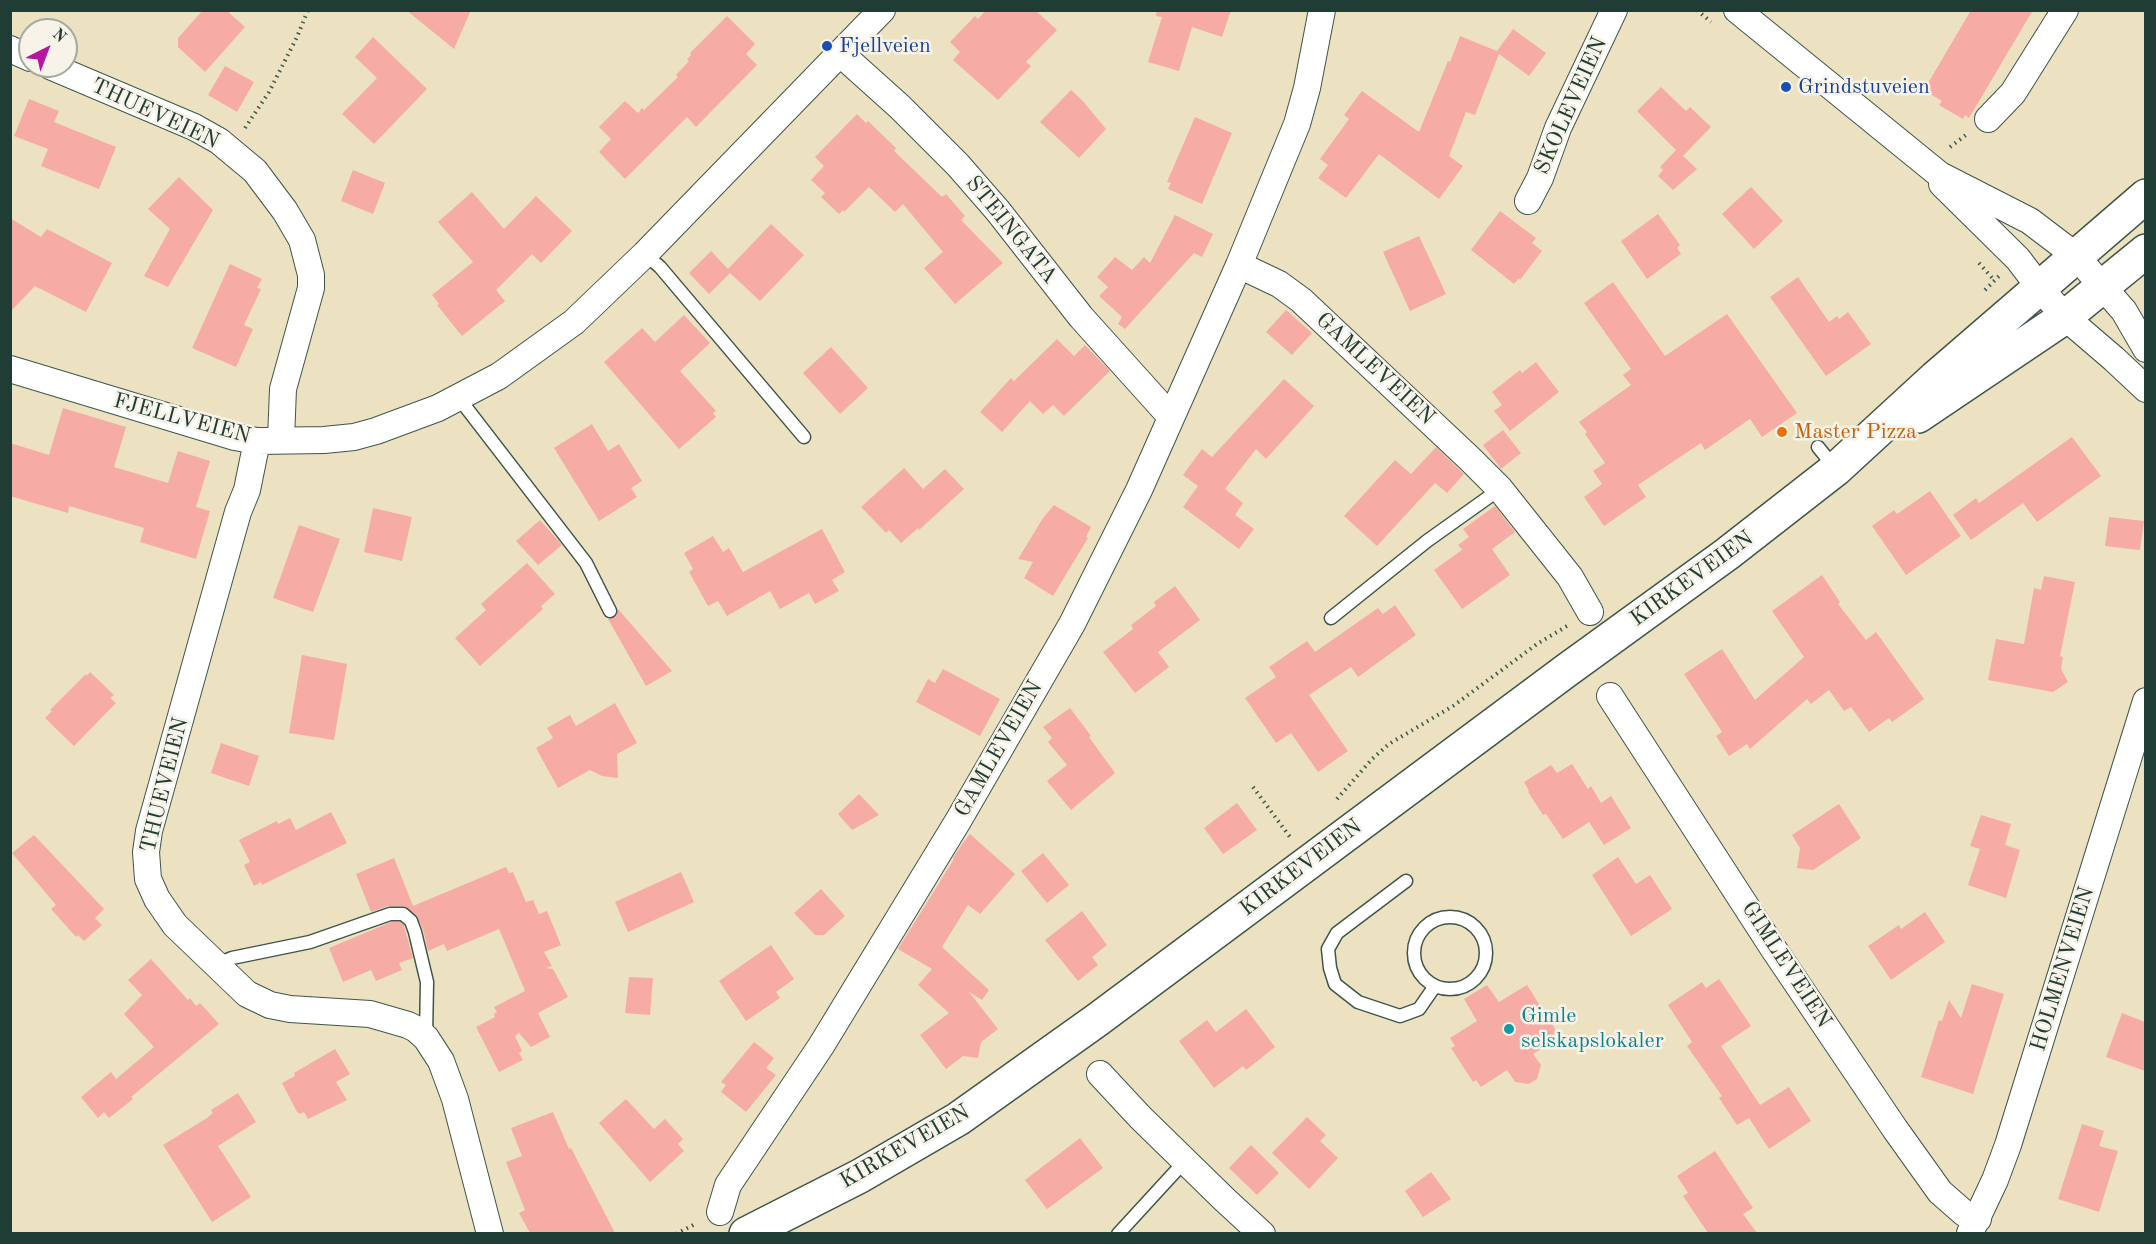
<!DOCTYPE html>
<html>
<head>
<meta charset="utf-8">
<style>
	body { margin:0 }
	#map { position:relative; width:2156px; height:1244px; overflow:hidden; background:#ece2c2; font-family:"Old Standard TT",serif }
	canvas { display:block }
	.frame { position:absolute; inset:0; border:12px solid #1f3d34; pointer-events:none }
	.north { position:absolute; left:18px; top:18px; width:60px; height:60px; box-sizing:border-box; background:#f7f3e8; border:2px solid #a1aaa0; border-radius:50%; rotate:42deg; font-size:16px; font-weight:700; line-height:24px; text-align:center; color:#1f3d34 }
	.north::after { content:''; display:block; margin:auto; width:21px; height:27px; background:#b5179e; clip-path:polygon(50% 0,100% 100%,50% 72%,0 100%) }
</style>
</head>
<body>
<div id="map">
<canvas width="2156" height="1244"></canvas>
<div class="frame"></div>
<div class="north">N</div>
</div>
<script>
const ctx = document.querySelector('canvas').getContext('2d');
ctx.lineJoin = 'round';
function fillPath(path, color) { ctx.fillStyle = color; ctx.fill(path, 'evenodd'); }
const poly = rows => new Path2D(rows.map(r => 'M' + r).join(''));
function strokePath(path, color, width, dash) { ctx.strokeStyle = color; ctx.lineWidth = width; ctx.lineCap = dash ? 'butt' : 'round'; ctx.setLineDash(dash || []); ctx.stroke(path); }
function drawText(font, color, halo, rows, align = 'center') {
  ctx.font = font + ' "Old Standard TT",serif'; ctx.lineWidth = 5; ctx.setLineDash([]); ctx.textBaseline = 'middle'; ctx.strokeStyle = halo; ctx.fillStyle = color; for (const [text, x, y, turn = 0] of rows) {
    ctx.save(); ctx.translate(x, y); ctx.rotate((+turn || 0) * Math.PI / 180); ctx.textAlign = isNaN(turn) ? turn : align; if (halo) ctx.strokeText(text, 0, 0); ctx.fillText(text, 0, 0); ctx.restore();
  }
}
fillPath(poly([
	[203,10,226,10,245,27,205,72,178,47,178,38],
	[406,10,471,10,454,49],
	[986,10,1035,10,1057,30,1026,62,1031,66,998,100,953,60,960,52,950,42,975,16,978,19],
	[1157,10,1231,10,1222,37,1192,27,1179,71,1148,62,1162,17,1156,16],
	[1971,10,2033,10,1969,118,1965,115,1963,119,1939,105,1942,101,1924,90],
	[727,16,755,44,746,54,757,65,696,127,687,117,625,179,599,152,611,139,599,127,625,101,638,113,642,108,644,110,678,77,676,75,689,61,687,59,691,55,690,53],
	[1513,29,1546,53,1529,76,1499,54,1475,115,1466,112,1449,156,1463,166,1439,199,1379,154,1346,198,1318,178,1328,165,1320,159,1349,119,1344,115,1362,91,1419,132,1448,61,1450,62,1460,36,1497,51],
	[373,37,427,89,374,144,342,114,377,78,355,57],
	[225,66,254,82,237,112,208,95],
	[1661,87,1686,111,1690,107,1711,127,1683,156,1697,169,1673,190,1658,176,1663,170,1660,167,1676,150,1679,153,1637,111],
	[1071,90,1082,100,1106,129,1079,158,1040,122],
	[29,99,59,111,54,122,116,147,99,189,41,166,48,149,14,136],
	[857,114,866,123,868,121,896,148,894,151,942,197,946,194,965,216,961,220,1003,263,955,304,924,268,943,252,903,204,895,212,869,187,844,212,843,210,839,214,821,197,825,193,811,180,824,166,815,157],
	[1195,117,1232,133,1202,204,1168,189,1171,183,1167,182],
	[353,170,385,183,373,214,341,201],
	[179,177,213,210,168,287,144,276,170,229,148,209],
	[1751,187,1783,221,1754,249,1722,214],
	[472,192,504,229,536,196,572,231,541,263,532,254,496,290,505,301,462,336,437,305,439,304,432,295,473,262,438,222],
	[1500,211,1536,238,1532,243,1542,251,1520,280,1519,278,1514,284,1471,250],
	[1658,214,1680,245,1677,248,1681,254,1647,279,1621,241],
	[1175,215,1213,234,1202,257,1194,253,1125,329,1118,324,1122,317,1099,296,1108,287,1097,277,1115,257,1132,270,1144,257,1150,263],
	[10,218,41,237,47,229,112,263,86,312,35,286,10,312],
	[771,224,804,255,760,301,730,273,709,294,689,273,711,251,728,269],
	[1419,236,1446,294,1410,311,1383,252],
	[230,264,262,279,257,288,261,289,244,325,253,329,236,367,192,348],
	[1798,277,1829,322,1837,316,1839,319,1848,312,1871,344,1826,376,1770,297],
	[1613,282,1665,356,1727,314,1797,413,1762,437,1750,419,1705,450,1701,443,1638,485,1646,497,1604,526,1584,497,1602,484,1593,471,1605,463,1585,434,1587,432,1579,422,1631,385,1623,375,1631,369,1584,303],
	[1286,310,1312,333,1292,355,1266,332],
	[684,315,710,343,680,371,716,411,713,413,716,417,679,449,604,362,642,328,655,342],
	[1057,339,1074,356,1085,345,1110,371,1064,416,1053,405,1043,414,1030,401,1002,432,980,412,1011,378,1014,381],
	[831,347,868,388,840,414,803,373],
	[1536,362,1559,392,1510,431,1494,411,1502,405,1492,392,1520,370,1522,373],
	[1284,379,1314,406,1266,459,1256,449,1225,489,1243,503,1235,515,1254,529,1239,549,1183,507,1198,486,1183,475,1202,449,1212,457],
	[63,408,126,427,114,467,168,483,178,451,210,461,196,507,210,511,196,559,140,542,144,528,69,506,68,513,10,496,10,443,49,455],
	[592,424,608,451,619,444,642,481,631,488,637,497,599,521,554,448],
	[1503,430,1521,453,1501,469,1483,445],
	[2072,437,2101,476,2037,522,2023,503,1971,540,1953,515,1976,498,1979,503],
	[1436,447,1464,474,1447,493,1435,483,1377,546,1344,516,1395,460,1411,474],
	[904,468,923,489,945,469,964,489,919,530,918,528,901,543,889,530,886,533,861,507],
	[1930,491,1961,536,1906,575,1872,526,1894,510,1897,514],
	[1054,505,1091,527,1086,537,1088,538,1053,596,1024,578,1033,562,1018,559,1043,518],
	[1495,506,1515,532,1492,549,1510,575,1462,609,1434,570,1462,550,1458,545,1469,537,1463,529],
	[373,508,412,517,402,561,364,552],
	[2109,517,2144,521,2140,550,2105,546],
	[540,520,562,545,538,565,516,541],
	[299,525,340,539,313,612,273,598],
	[822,529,845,572,832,580,839,591,815,604,809,593,780,609,770,591,727,616,718,601,708,606,689,572,693,569,684,553,713,536,723,552,729,548,743,572],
	[527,563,555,594,541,606,543,609,480,666,455,638,486,610,481,604],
	[1822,575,1840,602,1838,604,1866,640,1876,632,1924,699,1892,722,1889,718,1869,732,1851,707,1844,711,1829,690,1811,704,1807,699,1750,749,1747,744,1729,756,1716,736,1722,732,1684,674,1722,649,1755,700,1804,657,1772,611],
	[2044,576,2075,582,2060,656,2063,657,2061,669,2068,682,2053,692,1988,680,1996,639,2024,644,2034,588,2041,590],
	[1175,586,1200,620,1158,652,1169,667,1135,693,1103,652,1133,629,1131,625,1156,606,1154,602],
	[1395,605,1416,635,1358,677,1351,667,1309,695,1348,751,1318,772,1291,733,1276,743,1245,698,1276,677,1269,667,1307,641,1315,652,1378,608,1383,614],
	[618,609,672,671,646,686,608,619,616,616],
	[302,655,347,664,334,740,289,733],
	[943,669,1000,699,980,736,916,702,928,679,935,683],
	[90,672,114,695,110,698,116,703,74,746,45,718,52,711,50,710,86,674,87,676],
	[615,703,637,743,617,754,618,778,602,776,590,770,558,788,536,748,553,738,547,728,570,715,576,726],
	[1070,708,1091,736,1089,737,1115,773,1071,810,1047,781,1067,765,1048,742,1052,738,1043,727],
	[221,743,259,756,249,786,211,773],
	[1572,764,1588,789,1591,786,1601,803,1611,796,1631,828,1604,845,1589,822,1563,839,1546,814,1543,815,1528,792,1529,791,1524,782,1551,765,1557,773],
	[859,794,879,815,852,830,838,814],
	[1237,803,1257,830,1223,854,1204,828],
	[1839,804,1861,838,1813,870,1797,868,1800,848,1792,835],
	[331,812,347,843,262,885,261,882,254,886,244,865,250,862,239,840,277,821,278,824,290,818,296,830],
	[1981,815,2011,824,2005,845,2020,850,2006,898,1968,885,1980,849,1970,846],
	[970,834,1015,874,980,914,968,905,942,947,989,990,982,1000,969,992,998,1029,981,1042,978,1058,963,1056,946,1069,920,1035,949,1013,918,985,932,969,898,949,954,859,953,858,962,844],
	[34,835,104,909,95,918,102,925,84,941,78,935,76,937,51,909,56,905,12,853],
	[1043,853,1069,885,1047,903,1021,871],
	[1618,857,1636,884,1650,875,1672,909,1631,936,1592,875],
	[394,858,413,906,506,867,509,873,513,872,526,902,533,900,539,914,547,911,561,945,544,952,552,966,546,968,553,969,568,997,538,1013,550,1037,531,1047,519,1033,515,1036,522,1051,519,1053,523,1060,499,1072,476,1027,495,1017,494,1014,497,1012,494,1007,525,991,499,929,447,951,444,944,428,951,423,929,416,915,403,906,388,906,371,912,356,874],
	[681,872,694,902,628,932,615,902],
	[821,889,845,916,824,935,815,935,794,913],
	[1082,911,1107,945,1092,957,1098,965,1078,981,1045,940],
	[1925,912,1945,942,1891,980,1868,946,1899,925,1901,929],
	[391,922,400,922,404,926,413,958,399,963,402,970,376,981,371,970,343,982,329,948],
	[771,945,794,979,776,992,780,998,746,1021,719,981],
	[151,959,188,1000,190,998,196,1006,200,1003,219,1024,131,1097,133,1099,109,1118,104,1112,98,1118,81,1097,111,1072,116,1079,154,1047,124,1014,142,995,128,980],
	[629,977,653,978,650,1015,625,1013],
	[1719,979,1751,1026,1721,1046,1760,1105,1789,1087,1811,1121,1769,1149,1749,1118,1737,1125,1719,1098,1722,1096,1687,1046,1692,1042,1668,1005,1702,982,1706,988],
	[1972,984,2004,994,1973,1094,1921,1077,1939,1020,1942,1021,1949,1000,1961,1018],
	[1487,985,1499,1002,1527,985,1560,1037,1533,1054,1541,1065,1537,1079,1529,1084,1515,1082,1507,1070,1481,1087,1476,1080,1473,1082,1451,1048,1455,1046,1450,1038,1477,1021,1464,999],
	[1246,1009,1275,1047,1246,1070,1243,1066,1214,1088,1179,1041,1207,1020,1216,1032],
	[2122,1013,2145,1022,2145,1071,2106,1057],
	[754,1042,774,1058,766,1068,776,1075,746,1112,721,1092,726,1085,721,1082],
	[335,1049,350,1074,336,1082,347,1100,308,1119,304,1112,300,1114,297,1112,282,1083,295,1076,294,1073],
	[238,1093,256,1122,218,1146,251,1197,212,1222,163,1145,207,1118,213,1113,211,1110],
	[626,1099,654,1129,665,1119,683,1139,678,1144,684,1151,650,1182,599,1123],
	[553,1112,569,1149,571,1148,615,1233,530,1233,519,1213,525,1210,506,1162,522,1156,511,1128],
	[1307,1117,1326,1135,1320,1141,1338,1158,1309,1189,1272,1153],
	[2082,1124,2104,1131,2099,1146,2118,1151,2099,1212,2058,1199],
	[1080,1138,1103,1168,1047,1209,1025,1180],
	[1251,1145,1279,1173,1257,1195,1229,1168],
	[1715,1151,1753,1208,1743,1214,1757,1233,1708,1233,1683,1196,1688,1193,1677,1176],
	[1431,1172,1451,1199,1423,1217,1405,1191]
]), '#f6aca4');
const lane = poly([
	[645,254,660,267,804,437],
	[458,397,586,563,610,611],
	[1818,447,1835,468],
	[1331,618,1427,541,1500,489],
	[1406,881,1337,933,1328,949,1330,968,1335,984,1358,1002,1400,1016,1419,1009,1435,986],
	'1414 953a36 36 0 1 1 72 0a36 36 0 1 1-72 0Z',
	[215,965,232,958,310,942,390,914,403,914,411,921,415,932,427,982,426,1037],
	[1118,1234,1185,1161]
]);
const street = poly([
	[1737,10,1940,175,2030,221,2076,256,2124,311,2146,349],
	[10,49,30,58],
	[841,54,900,107,958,165,998,211,1081,317,1171,417],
	[50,66,194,127,219,141,255,171,285,211,302,240,311,275,311,288,283,389,281,439],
	[1988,119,2013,93,2065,10],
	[1942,184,2018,259,2040,288,2065,317,2114,359,2146,389],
	[1528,201,1540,178,1558,128,1614,10],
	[1239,265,1279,284,1301,300,1470,459,1500,489,1570,577,1590,612],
	[10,369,235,437,257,441,324,440,354,437,376,431,438,408,499,376,574,322,645,254,882,10],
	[257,441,247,490,238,512,222,569,149,831,146,852,148,879,157,899,175,925,247,994,270,1005,290,1009,370,1014,408,1025,416,1029,426,1038,441,1061,455,1099,490,1234],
	[1610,696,1773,948,1895,1129,1940,1192,1964,1213,1978,1219],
	[1100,1074,1140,1117,1225,1200,1262,1234],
	[720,1212,728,1185,821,1046,958,821,1072,624,1139,490,1239,265,1297,124,1307,88,1322,10],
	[1970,1233,1995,1180,2008,1145,2146,701]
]);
const primary = poly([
	[1918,416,2065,317,2146,251],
	[746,1234,860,1176,958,1119,1097,1020,1567,670,1727,554,1836,469,1935,378,2146,196]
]);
strokePath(lane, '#3e5649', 15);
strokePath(street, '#3e5649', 28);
strokePath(primary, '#3e5649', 36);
strokePath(poly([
	[1697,10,1711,22],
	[245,128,269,92,297,37,308,10],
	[1950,147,1966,135],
	[1979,263,1994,280],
	[1985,290,1999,276],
	[1253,787,1290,837],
	[1337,799,1372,759,1389,744,1453,706,1537,644,1567,626],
	[676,1234,697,1223]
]), '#3e5649', 4, [1.5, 4.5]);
strokePath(lane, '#fff', 12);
strokePath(street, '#fff', 26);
strokePath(primary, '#fff', 33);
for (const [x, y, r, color] of [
	[827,46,6,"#1a4fb4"],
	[1786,87,6,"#1a4fb4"],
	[1782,432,6,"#e8710a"],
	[1509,1029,6,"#0f9aa8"]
]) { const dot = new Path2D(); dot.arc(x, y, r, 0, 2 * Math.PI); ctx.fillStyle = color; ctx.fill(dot); strokePath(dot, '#f7f3e8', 2); }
drawText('22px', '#164399', '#f7f3e8', [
	["Fjellveien",839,46],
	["Grindstuveien",1798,87]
], 'left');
drawText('22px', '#1f3d34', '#f7f3e8', [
	["SKOLEVEIEN",1571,106,-66],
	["THUEVEIEN",155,114,25],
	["STEINGATA",1011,230,51],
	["GAMLEVEIEN",1375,369,43],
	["FJELLVEIEN",182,419,15],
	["KIRKEVEIEN",1692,579,-36],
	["GAMLEVEIEN",999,749,-60],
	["THUEVEIEN",165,785,-76],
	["KIRKEVEIEN",1301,868,-37],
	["GIMLEVEIEN",1786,965,57],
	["HOLMENVEIEN",2063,969,-73],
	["KIRKEVEIEN",905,1147,-30]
]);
drawText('22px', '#c56008', '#f7f3e8', [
	["Master Pizza",1794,432]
], 'left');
drawText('22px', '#0d838f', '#f7f3e8', [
	["Gimle",1521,1016],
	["selskapslokaler",1521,1041]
], 'left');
</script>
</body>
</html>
